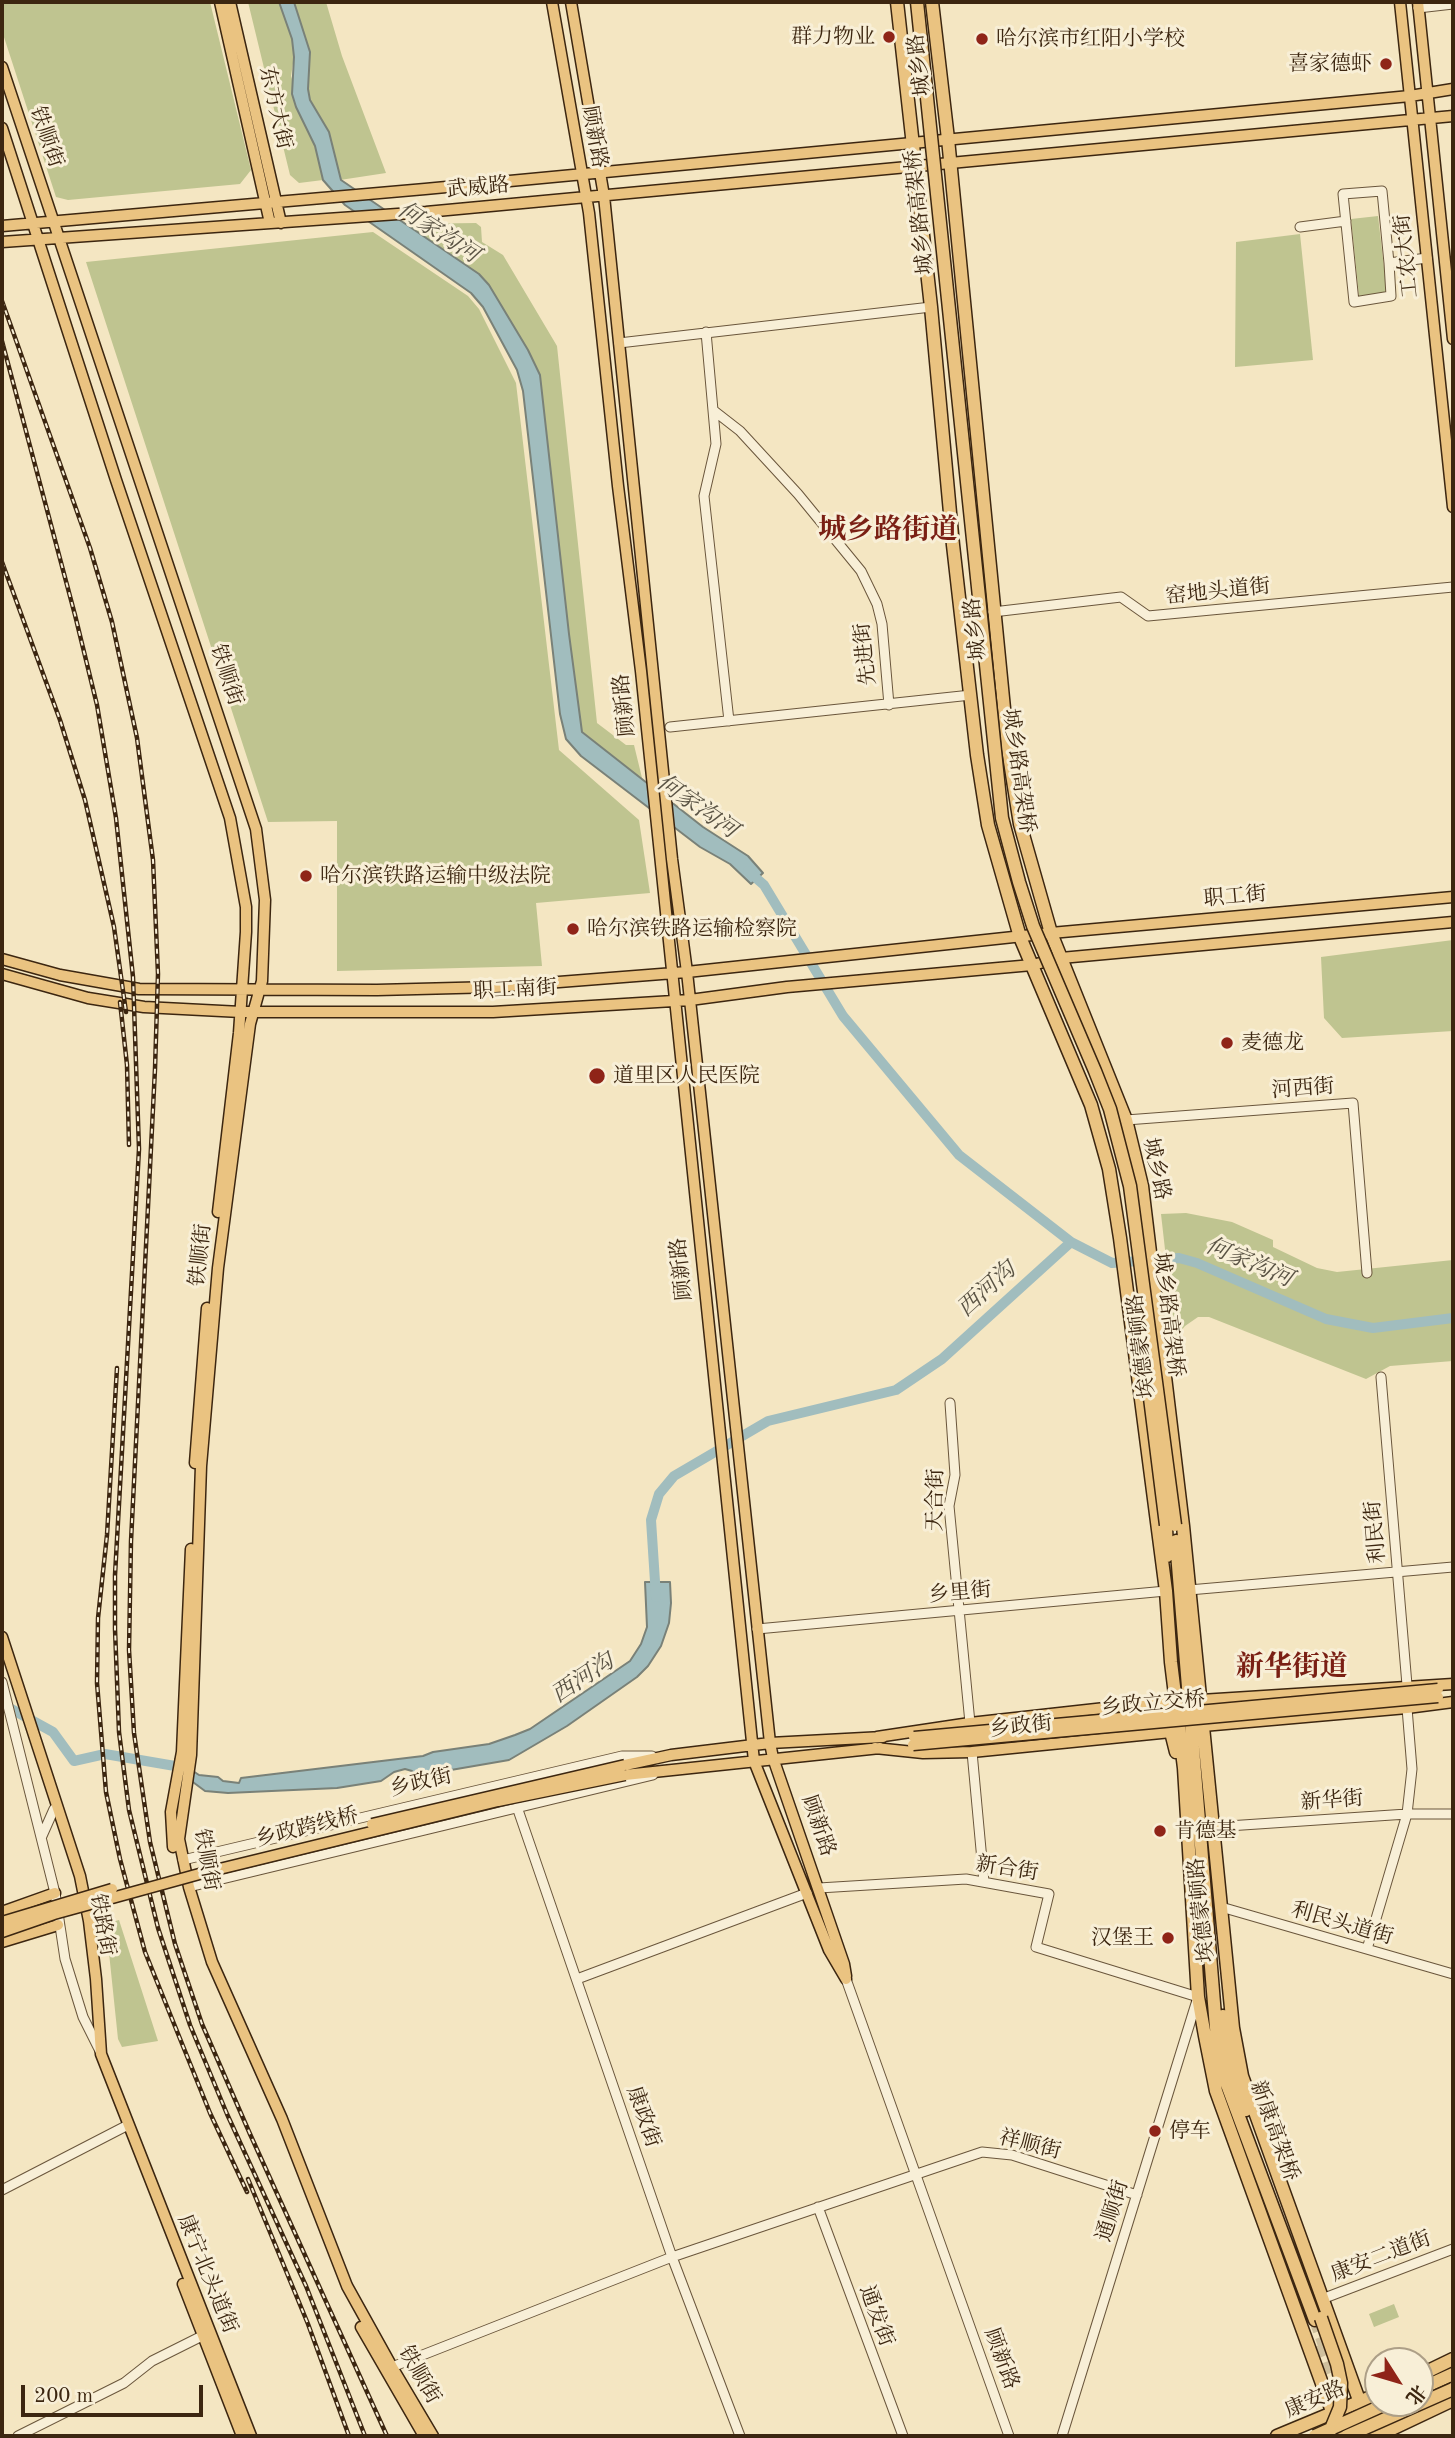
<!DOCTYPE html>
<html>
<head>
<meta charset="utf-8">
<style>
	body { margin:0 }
	#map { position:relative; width:1455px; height:2438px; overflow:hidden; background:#f4e6c2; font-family:"Old Standard TT","Noto Serif SC",serif }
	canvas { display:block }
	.frame { position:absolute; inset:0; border:4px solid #3c2610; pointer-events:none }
	.north { position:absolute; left:1364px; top:2347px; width:70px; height:70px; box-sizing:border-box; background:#f8efd7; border:2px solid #ad9f87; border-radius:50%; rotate:127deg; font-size:19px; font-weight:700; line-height:28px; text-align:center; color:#3c2610 }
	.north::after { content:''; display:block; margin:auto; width:24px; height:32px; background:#8f2418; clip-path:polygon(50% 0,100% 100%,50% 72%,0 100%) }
	.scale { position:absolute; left:21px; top:2385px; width:182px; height:32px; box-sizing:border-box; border:4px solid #3c2610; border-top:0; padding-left:9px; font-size:21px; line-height:24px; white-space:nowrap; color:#3c2610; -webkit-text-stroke:5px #f8efd7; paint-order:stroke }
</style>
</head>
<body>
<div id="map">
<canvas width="1455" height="2438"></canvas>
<div class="frame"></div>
<div class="north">北</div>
<div class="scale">200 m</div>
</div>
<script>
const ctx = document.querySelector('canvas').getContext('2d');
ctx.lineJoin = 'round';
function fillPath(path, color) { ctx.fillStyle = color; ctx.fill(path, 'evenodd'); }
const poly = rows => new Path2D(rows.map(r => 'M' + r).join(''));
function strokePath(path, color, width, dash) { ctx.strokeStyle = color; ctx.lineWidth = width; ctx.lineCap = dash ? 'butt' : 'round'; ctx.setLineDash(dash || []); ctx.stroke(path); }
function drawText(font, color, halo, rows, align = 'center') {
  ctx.font = font + ' "Old Standard TT","Noto Serif SC",serif'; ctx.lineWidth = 6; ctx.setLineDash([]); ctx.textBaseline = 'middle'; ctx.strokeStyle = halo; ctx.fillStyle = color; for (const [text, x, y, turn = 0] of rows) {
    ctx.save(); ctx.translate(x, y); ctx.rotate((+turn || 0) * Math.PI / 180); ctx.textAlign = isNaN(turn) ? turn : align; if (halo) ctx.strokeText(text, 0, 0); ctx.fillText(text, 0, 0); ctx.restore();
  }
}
fillPath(poly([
	[2,2,210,2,251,170,240,184,68,200,56,197,2,31],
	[248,2,279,2,292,39,294,57,291,76,315,146,323,180,299,183,290,175],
	[294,2,326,2,342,56,386,173,340,180,329,132,310,100,308,89,310,52],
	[1378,216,1387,293,1359,296,1351,219],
	[476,223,481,227,482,242,503,255,557,346,597,723,626,745,634,745,643,782,582,732,569,634,540,375,528,350,454,256,405,224],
	[373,232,468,296,479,309,516,383,559,750,639,820,650,893,536,903,542,966,337,971,337,821,268,822,86,262],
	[1300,234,1313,360,1235,367,1236,242],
	[1453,940,1453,1031,1342,1038,1324,1018,1321,957],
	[1186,1213,1232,1222,1273,1240,1273,1247,1317,1268,1337,1272,1453,1260,1453,1361,1390,1366,1366,1379,1209,1317,1198,1317,1185,1326,1175,1338,1161,1214],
	[119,1920,158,2041,122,2047,118,2039,106,1924],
	[1394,2304,1399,2317,1374,2327,1369,2314]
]), '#bfc490');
const water = poly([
	[279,2,294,2,310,52,308,89,310,100,329,132,341,180,479,274,489,285,528,350,540,375,569,634,582,732,703,827,748,856,763,873,751,884,730,864,700,847,581,756,566,739,560,714,523,391,517,370,483,307,471,293,345,205,323,180,315,146,296,107,292,94,294,57,292,39,279,2],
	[645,1582,670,1582,671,1603,669,1623,661,1646,648,1666,637,1677,567,1726,509,1760,416,1776,412,1771,405,1769,394,1772,381,1781,337,1788,228,1793,205,1791,178,1771,175,1759,199,1775,218,1777,223,1781,239,1783,241,1778,423,1756,433,1752,489,1744,515,1735,530,1729,630,1661,641,1644,647,1627,645,1582]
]);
fillPath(water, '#a1bdbe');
strokePath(water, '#798178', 2);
strokePath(poly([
	[748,871,764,885,843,1016,959,1155,1071,1242,1112,1263,1179,1258,1197,1263,1326,1319,1373,1328,1453,1318],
	[656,1597,651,1520,659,1494,674,1476,768,1421,896,1390,942,1359,1071,1242],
	[2,1704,53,1732,74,1761,105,1754,175,1766,186,1773]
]), '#a1bdbe', 10);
strokePath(poly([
	[1315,2320,1327,2354],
	[1317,2346,1340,2407]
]), '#cfc09e', 12, [12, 6]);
const minor = poly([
	[1418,8,1453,4],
	[1300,227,1346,221],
	[1389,263,1391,296,1354,302,1343,194,1382,191,1389,263,1427,258],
	[706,332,716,444,704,496,729,721],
	[619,343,931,307],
	[713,410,740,431,798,494,861,571,877,604,882,624,889,705],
	[993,612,1121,597,1148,616,1453,587],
	[670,727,971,695],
	[1126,1120,1353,1103,1367,1273],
	[1381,1377,1407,1685],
	[950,1403,955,1475,949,1506,970,1723],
	[1189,1590,1453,1567],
	[757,1629,1166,1591],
	[2,1682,55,1893,65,1959,83,2017,100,2051],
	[972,1752,984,1882],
	[517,1807,672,2257,740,2436],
	[1213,1827,1407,1814,1453,1814],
	[42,1836,54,1809],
	[183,1860,622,1756,652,1756],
	[189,1887,653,1775],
	[819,1888,966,1879,1049,1894,1036,1947,1198,1997,1062,2436],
	[1221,1907,1453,1974],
	[1367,1949,1407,1814,1412,1769,1407,1708],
	[577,1979,807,1893],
	[846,1979,1009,2436],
	[2,2190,128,2125],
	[818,2207,903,2436],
	[1322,2299,1453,2249],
	[392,2367,672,2257,982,2152,1012,2155,1137,2195],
	[18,2436,124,2383,152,2361,208,2333]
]);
const major = poly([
	[220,2,270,223],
	[230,2,281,223],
	[552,2,589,213,618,486,641,671,754,1761,829,1950,846,1979],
	[571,2,604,196,672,859,687,972,770,1743,773,1758,844,1964,846,1976],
	[1400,2,1453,507],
	[1418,2,1453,339],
	[2,67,256,829,265,900,262,981,250,1024,218,1268,201,1466,191,1755,179,1839,189,1887,212,1962,282,2119,347,2286,392,2367,433,2436],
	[2,128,116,480,230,818,246,907,246,932,239,1033,218,1212],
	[2,226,425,189,1410,96,1453,89],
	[2,242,426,212,1453,116],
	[2,959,60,975,139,989,377,990,495,987,687,972,1051,933,1453,897],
	[2,974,88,998,144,1007,241,1012,493,1012,690,1000,787,987,1032,965,1061,958,1453,922],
	[195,1463,207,1308],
	[2,1637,80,1876,89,1921,96,1979,101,2054,251,2436],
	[1201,1700,1453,1684],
	[1203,1726,1407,1708,1453,1702],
	[877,1737,970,1723,1168,1701],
	[875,1748,923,1753,972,1752,1171,1732],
	[625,1765,671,1755,770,1743,883,1737],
	[625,1775,880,1748],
	[173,1847,171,1812,182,1752,191,1549],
	[2,1912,55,1893],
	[2,1942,58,1925],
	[183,2284,242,2436],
	[361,2327,424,2436]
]);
const highway = poly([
	[897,2,931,307,953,545,977,755,988,825,1020,937,1091,1105,1109,1169,1120,1238,1166,1591,1171,1662,1184,1768,1198,1997,1205,2036,1216,2091,1341,2436],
	[932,2,948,139,1008,749,1020,824,1051,933,1126,1120,1142,1186,1183,1526,1233,2028,1242,2076,1372,2436],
	[1166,1525,1167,1556],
	[1176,1541,1218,2052,1226,2082,1315,2320],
	[1169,1711,1171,1732,1176,1752],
	[1223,2016,1228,2054,1246,2110],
	[1420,2375,1453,2359],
	[1420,2389,1453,2374],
	[1277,2436,1378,2394],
	[1377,2436,1453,2400]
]);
strokePath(minor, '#6a563c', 11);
strokePath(major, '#3c2610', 13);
strokePath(highway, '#3c2610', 15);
strokePath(minor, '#f8efd7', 9);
strokePath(major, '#eac381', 10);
strokePath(highway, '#eac381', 12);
const rail = poly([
	[2,301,90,548,112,622,137,738,153,860,158,974,155,1069,131,1541,129,1650,134,1733,150,1842,175,1944,202,2024,250,2134,387,2436],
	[2,341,75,615,97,705,116,818,133,977,139,1149,115,1575,115,1629,119,1732,129,1810,158,1928,190,2025,227,2114,306,2286,365,2436],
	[2,562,60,720,85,800,114,927,126,1012],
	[120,1002,127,1065,129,1145],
	[117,1368,107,1535,98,1618,97,1683,106,1792,120,1859,145,1952,210,2113,247,2192],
	[248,2179,308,2324,349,2436]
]);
strokePath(rail, '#3c2610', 4.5);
strokePath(rail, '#f8efd7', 2, [5]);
const majorBridge = poly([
	[914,1737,1438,1689],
	[913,1745,1438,1697],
	[372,1824,625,1765],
	[2,1922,112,1889],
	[2,1932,54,1914,203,1873,498,1801,625,1775]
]);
const highwayBridge = poly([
	[917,2,1002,818,1019,882,1033,926,1095,1071,1110,1109,1130,1186,1175,1525],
	[1150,1398,1166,1525],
	[1321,2318,1337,2364,1341,2383,1340,2407,1328,2436],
	[1315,2436,1388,2403],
	[1347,2436,1453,2389]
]);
strokePath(majorBridge, '#3c2610', 13, []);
strokePath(highwayBridge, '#3c2610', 15, []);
strokePath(majorBridge, '#eac381', 10);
strokePath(highwayBridge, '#eac381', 12);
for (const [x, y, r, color] of [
	[889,37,7,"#8f2418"],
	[982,39,7,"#8f2418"],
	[1386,64,7,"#8f2418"],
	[306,876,7,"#8f2418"],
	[573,929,7,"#8f2418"],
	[1227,1043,7,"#8f2418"],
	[597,1076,9,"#8f2418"],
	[1160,1831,7,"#8f2418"],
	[1168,1938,7,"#8f2418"],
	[1155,2131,7,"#8f2418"]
]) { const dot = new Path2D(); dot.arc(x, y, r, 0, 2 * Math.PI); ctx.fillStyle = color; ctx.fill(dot); strokePath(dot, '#f8efd7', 2.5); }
drawText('21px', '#3c2610', '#f8efd7', [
	["群力物业",875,37,"right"],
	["哈尔滨市红阳小学校",996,39],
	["喜家德虾",1372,64,"right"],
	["哈尔滨铁路运输中级法院",320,876],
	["哈尔滨铁路运输检察院",587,929],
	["麦德龙",1241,1043],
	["道里区人民医院",613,1076],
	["肯德基",1174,1831],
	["汉堡王",1154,1938,"right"],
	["停车",1169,2131]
], 'left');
drawText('21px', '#3c2610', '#f8efd7', [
	["城乡路",920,65,-97],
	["东方大街",275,108,77],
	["铁顺街",46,137,71],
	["顾新路",594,137,80],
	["武威路",478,188,-5],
	["城乡路高架桥",920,212,-96],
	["工农大街",1407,256,-96],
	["窑地头道街",1218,592,-6],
	["城乡路",976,629,-96],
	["先进街",866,654,-96],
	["铁顺街",226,675,72],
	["顾新路",625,705,-96],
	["城乡路高架桥",1018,771,82],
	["职工街",1235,897,-5],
	["职工南街",515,990,-3],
	["河西街",1303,1089,-4],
	["城乡路",1156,1169,78],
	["铁顺街",201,1255,-84],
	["顾新路",682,1269,-96],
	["城乡路高架桥",1168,1315,83],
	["埃德蒙顿路",1142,1346,-97],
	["天合街",936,1500,-89],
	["利民街",1376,1532,-95],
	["乡里街",960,1593,-5],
	["乡政立交桥",1153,1704,-5],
	["乡政街",1021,1727,-6],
	["乡政街",421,1783,-13],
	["新华街",1332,1801,-4],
	["顾新路",818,1826,71],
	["乡政跨线桥",307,1828,-14],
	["铁顺街",206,1860,80],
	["新合街",1007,1869,9],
	["埃德蒙顿路",1202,1910,-96],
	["利民头道街",1342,1924,16],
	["铁路街",102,1925,80],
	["康政街",643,2117,71],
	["新康高架桥",1274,2131,70],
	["祥顺街",1030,2145,14],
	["通顺街",1113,2211,-73],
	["康安二道街",1381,2257,-21],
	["康宁北头道街",207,2274,68],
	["通发街",876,2316,70],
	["顾新路",1001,2359,70],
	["铁顺街",419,2375,60],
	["康安路",1315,2400,-23]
]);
drawText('italic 23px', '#5a5344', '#f8efd7', [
	["何家沟河",438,233,33],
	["何家沟河",697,807,35],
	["何家沟河",1249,1263,23],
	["西河沟",987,1290,-42],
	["西河沟",583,1679,-34]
]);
drawText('bold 28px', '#7a1f14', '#f8efd7', [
	["城乡路街道",888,531],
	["新华街道",1292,1668]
]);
</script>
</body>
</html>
